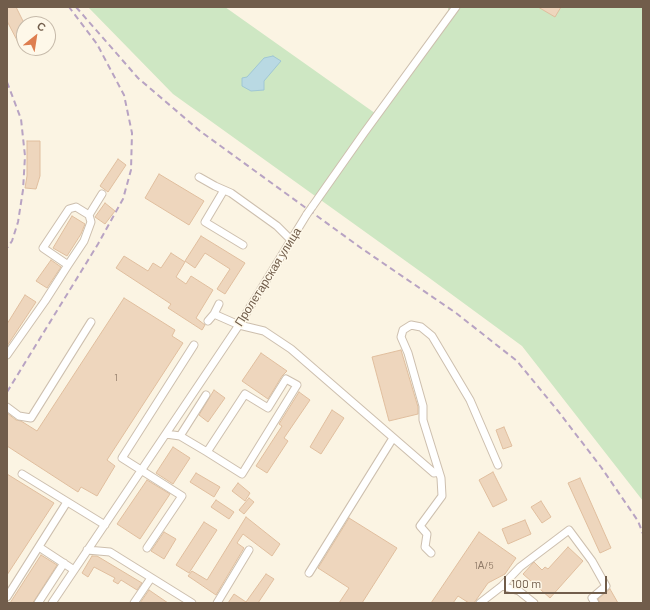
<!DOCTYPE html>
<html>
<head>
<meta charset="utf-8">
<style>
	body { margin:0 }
	#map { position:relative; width:650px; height:610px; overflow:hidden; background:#fbf4e3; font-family:Barlow,sans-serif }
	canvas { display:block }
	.frame { position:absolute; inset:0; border:8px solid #715d4b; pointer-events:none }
	.north { position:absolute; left:16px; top:16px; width:40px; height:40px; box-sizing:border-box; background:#fef8e9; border:1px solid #c6baaa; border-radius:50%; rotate:30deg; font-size:11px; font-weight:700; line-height:16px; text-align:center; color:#715d4b }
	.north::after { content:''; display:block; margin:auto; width:14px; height:18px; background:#de7e4f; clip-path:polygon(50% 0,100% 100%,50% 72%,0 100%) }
	.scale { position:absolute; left:504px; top:576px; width:103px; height:18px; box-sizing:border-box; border:2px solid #715d4b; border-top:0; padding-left:5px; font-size:12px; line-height:14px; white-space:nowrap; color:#715d4b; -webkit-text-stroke:3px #fef8e9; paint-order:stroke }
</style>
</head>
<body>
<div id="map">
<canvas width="650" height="610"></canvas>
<div class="frame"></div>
<div class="north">С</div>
<div class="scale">100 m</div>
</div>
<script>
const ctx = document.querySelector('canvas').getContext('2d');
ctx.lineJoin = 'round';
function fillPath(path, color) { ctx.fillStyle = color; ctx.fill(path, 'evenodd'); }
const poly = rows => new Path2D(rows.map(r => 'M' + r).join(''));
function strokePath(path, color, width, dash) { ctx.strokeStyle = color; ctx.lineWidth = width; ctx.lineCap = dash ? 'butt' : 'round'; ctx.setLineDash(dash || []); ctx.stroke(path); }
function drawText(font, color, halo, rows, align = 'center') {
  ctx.font = font + ' Barlow,sans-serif'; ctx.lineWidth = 3; ctx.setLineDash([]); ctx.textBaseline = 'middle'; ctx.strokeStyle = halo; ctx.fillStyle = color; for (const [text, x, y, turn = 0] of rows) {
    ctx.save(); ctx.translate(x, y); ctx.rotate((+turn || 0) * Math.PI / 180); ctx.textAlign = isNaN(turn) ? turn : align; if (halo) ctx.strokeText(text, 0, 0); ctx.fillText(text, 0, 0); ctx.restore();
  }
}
fillPath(poly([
	[88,7,225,7,379,116,448,17,448,7,643,7,643,501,522,346,428,277,173,94]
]), '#cee7c3');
const water = poly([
	[273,56,281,61,264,81,264,90,251,91,242,86,242,78,247,77,264,58,273,56]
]);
fillPath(water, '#b9d9e3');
strokePath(water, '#a0c7d4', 1);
const building = poly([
	[7,7,16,7,24,23,24,44,20,46,7,21,7,7],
	[538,7,561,7,555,17,538,7],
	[27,141,40,141,40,176,36,189,25,188,27,176,27,141],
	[118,159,126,165,108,192,100,186,118,159],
	[159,174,204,201,189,225,145,198,159,174],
	[105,203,115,211,105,224,95,217,105,203],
	[72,216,85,224,81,234,67,256,53,248,72,216],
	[201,236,245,263,225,294,217,289,230,269,205,253,195,268,185,261,201,236],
	[171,253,185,262,176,277,186,284,191,276,213,290,196,318,205,325,202,330,168,308,171,304,116,268,124,256,148,271,153,263,161,268,171,253],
	[51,260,61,267,47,288,36,281,51,260],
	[25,295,36,302,7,346,7,324,25,295],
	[124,298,175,330,172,336,183,343,107,460,115,466,97,496,81,487,78,492,7,446,7,413,16,420,21,421,37,431,124,298],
	[401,350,418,407,418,414,389,421,372,357,401,350],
	[261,353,287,371,282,376,268,399,242,381,261,353],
	[214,390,225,398,208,422,199,415,214,390],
	[299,392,310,400,284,438,288,441,267,473,256,466,282,426,279,424,299,392],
	[332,410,344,418,321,454,310,447,332,410],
	[504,427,512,446,503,449,496,430,504,427],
	[173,447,190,458,173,484,156,473,173,447],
	[493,472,507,500,493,507,479,480,493,472],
	[196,473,220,487,214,497,190,482,196,473],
	[7,474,54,503,7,575,7,474],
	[580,478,611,548,600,553,568,483,580,478],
	[147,480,170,494,140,539,117,524,147,480],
	[238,483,250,493,245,501,232,491,238,483],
	[249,498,254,502,244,514,239,510,249,498],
	[216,500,234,512,229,519,211,507,216,500],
	[541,501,551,517,542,523,531,507,541,501],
	[246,517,280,544,272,556,243,534,237,543,244,548,216,595,188,576,192,571,207,580,246,517],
	[349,518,397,548,362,603,339,603,349,588,318,568,349,518],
	[525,520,531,534,508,544,502,529,525,520],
	[204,522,217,530,189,573,176,565,204,522],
	[164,532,176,539,164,559,151,551,164,532],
	[479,532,516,558,505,574,488,583,474,603,469,603,458,596,453,603,431,603,479,532],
	[568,547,583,561,550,598,523,574,534,562,542,570,545,567,548,569,568,547],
	[41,555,57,565,34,601,32,603,10,603,41,555],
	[92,556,97,556,142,583,137,590,121,580,118,584,113,581,115,578,94,567,88,577,82,573,92,556],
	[266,574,274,579,258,603,228,603,234,594,246,602,266,574],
	[610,589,618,603,600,603,598,599,610,589],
	[149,590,168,603,140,603,149,590]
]);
fillPath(building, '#eed6bd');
strokePath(building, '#e0be9e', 1);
const minor = poly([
	[199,177,215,186,231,193,277,226,291,240],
	[224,190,205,222,243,245],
	[312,207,364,133,456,7],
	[89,215,102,194],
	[219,304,214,314,239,325,264,331,291,349,434,473,438,472],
	[208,321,214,314],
	[7,355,45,301,68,265,84,241,91,222,89,215,76,207,69,209,43,248,68,265],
	[7,407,19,416,31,418,91,322],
	[166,434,180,436,206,395],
	[180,436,207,452,245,394,268,408,286,379,297,385,242,474,207,452],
	[22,474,105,525],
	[39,547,74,570],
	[147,548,182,496,122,458,194,345],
	[87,550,110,552,192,603],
	[431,553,425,547,427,534,420,526,442,496,441,478,423,420,423,406,408,353,401,337,403,330,411,325,421,327,432,336,470,400,498,465],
	[309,573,393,438],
	[502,586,519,591,534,603],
	[7,597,67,502],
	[38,603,64,563],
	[52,603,239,325,307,214],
	[134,603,151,578],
	[217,603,249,550],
	[480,603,502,586,520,567,569,530,592,561,606,586,592,598,595,603]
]);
strokePath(minor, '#cdbfae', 9);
strokePath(minor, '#fff', 7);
strokePath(poly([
	[76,7,138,78,200,131,361,248,456,313,517,361,558,411,601,467,638,521,643,534],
	[7,82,21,119,25,156,23,190,18,222,12,241,7,248],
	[7,392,98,244,123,199,131,170,132,133,124,95,97,44,69,7]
]), '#b8a3c3', 2, [6, 4]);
const minorBridge = poly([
	[307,214,312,207]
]);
strokePath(minorBridge, '#cdbfae', 9, []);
strokePath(minorBridge, '#fff', 7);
drawText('10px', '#907b68', null, [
	["1",116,378],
	["1А/5",484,566]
]);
drawText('12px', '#715d4b', '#fef8e9', [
	["Пролетарская улица",268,277,-58]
]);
</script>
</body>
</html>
